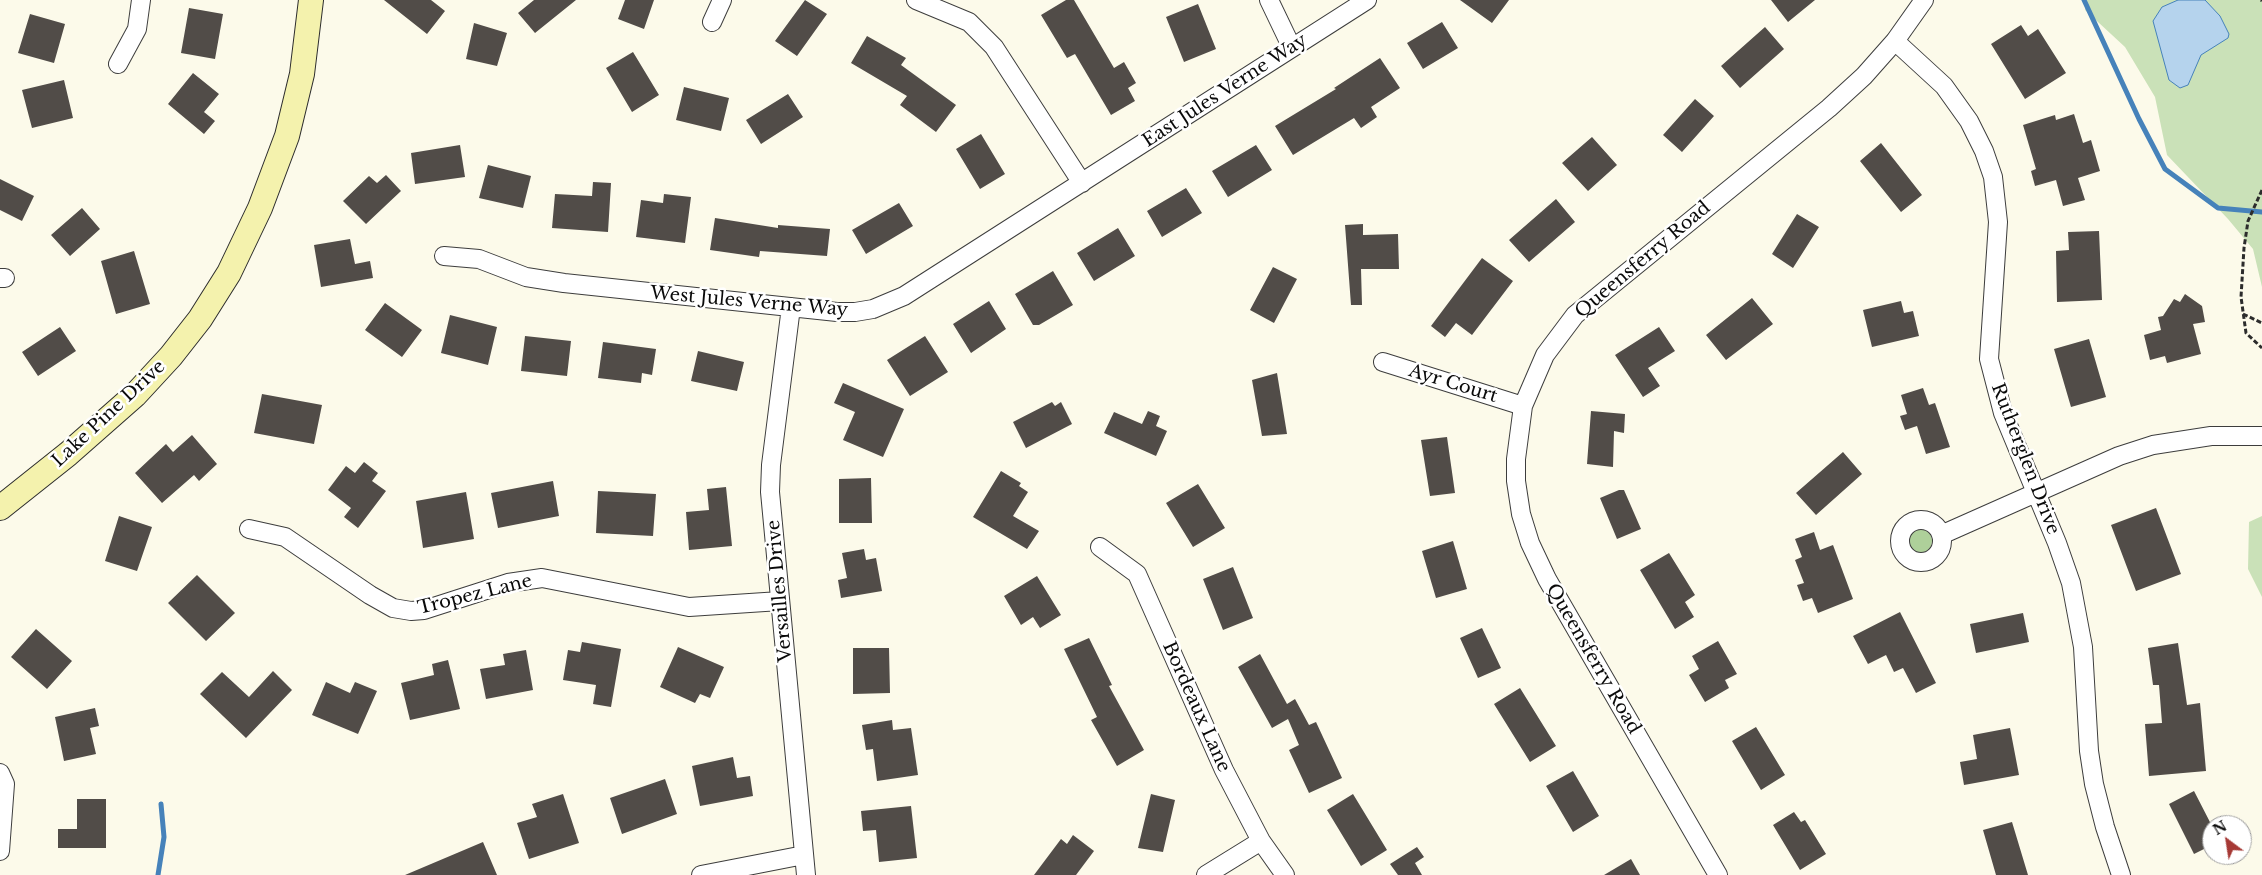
<!DOCTYPE html>
<html>
<head>
<meta charset="utf-8">
<style>
	body { margin:0 }
	#map { position:relative; width:2262px; height:875px; overflow:hidden; background:#fcfaea; font-family:"Libre Baskerville",serif }
	canvas { display:block }
	.north { position:absolute; left:2202px; top:815px; width:50px; height:50px; box-sizing:border-box; background:#fff; border:1px solid #9d9d9d; border-radius:50%; rotate:329deg; font-size:14px; font-weight:700; line-height:20px; text-align:center; color:#0a0a0a }
	.north::after { content:''; display:block; margin:auto; width:18px; height:22px; background:#a63935; clip-path:polygon(50% 0,100% 100%,50% 72%,0 100%) }
</style>
</head>
<body>
<div id="map">
<canvas width="2262" height="875"></canvas>
<div class="north">N</div>
</div>
<script>
const ctx = document.querySelector('canvas').getContext('2d');
ctx.lineJoin = 'round';
function fillPath(path, color) { ctx.fillStyle = color; ctx.fill(path, 'evenodd'); }
const poly = rows => new Path2D(rows.map(r => 'M' + r).join(''));
function strokePath(path, color, width, dash) { ctx.strokeStyle = color; ctx.lineWidth = width; ctx.lineCap = dash ? 'butt' : 'round'; ctx.setLineDash(dash || []); ctx.stroke(path); }
function drawText(font, color, halo, rows, align = 'center') {
  ctx.font = font + ' "Libre Baskerville",serif'; ctx.lineWidth = 5; ctx.setLineDash([]); ctx.textBaseline = 'middle'; ctx.strokeStyle = halo; ctx.fillStyle = color; for (const [text, x, y, turn = 0] of rows) {
    ctx.save(); ctx.translate(x, y); ctx.rotate((+turn || 0) * Math.PI / 180); ctx.textAlign = isNaN(turn) ? turn : align; if (halo) ctx.strokeText(text, 0, 0); ctx.fillText(text, 0, 0); ctx.restore();
  }
}
fillPath(poly([
	[2087,0,2262,0,2262,287,2253,249,2228,219,2167,155,2155,97,2125,47,2085,10],
	[2262,516,2262,597,2248,569,2249,522]
]), '#cae1b8');
fillPath(poly([
	'1908 541a12 12 0 1 1 24 0a12 12 0 1 1-24 0Z'
]), '#aed09a');
const water = poly([
	[2178,0,2205,0,2220,16,2229,34,2228,38,2201,55,2188,85,2180,88,2169,80,2153,21,2162,7,2178,0]
]);
fillPath(water, '#b5d3ed');
strokePath(water, '#4682ba', 1);
strokePath(poly([
	[2084,0,2139,119,2165,169,2218,208,2262,212],
	[158,875,164,837,161,804]
]), '#4682ba', 5);
fillPath(poly([
	[384,0,431,0,445,11,427,34],
	[534,0,576,0,535,33,518,13],
	[625,0,654,0,644,29,618,19],
	[805,0,827,14,797,56,775,41],
	[1066,0,1074,0,1114,68,1124,62,1136,83,1128,88,1135,101,1111,115,1075,54,1067,58,1041,15],
	[1460,0,1509,0,1492,23],
	[1771,0,1815,0,1788,22],
	[1198,4,1216,49,1184,62,1166,17],
	[189,8,223,14,215,59,181,53],
	[30,14,65,24,54,63,18,53],
	[1442,22,1458,48,1423,69,1407,43],
	[474,23,507,33,497,66,466,59],
	[2021,25,2028,36,2038,29,2066,73,2025,99,1991,44],
	[1765,27,1784,49,1740,88,1721,66],
	[867,36,906,58,901,65,956,105,936,132,900,105,907,96,851,63],
	[633,52,659,95,632,112,606,68],
	[1380,58,1400,88,1371,107,1377,117,1361,128,1354,118,1293,155,1275,126,1336,89,1334,88],
	[193,73,219,94,204,112,215,121,204,134,168,104],
	[64,80,73,118,32,128,22,90],
	[684,87,729,98,721,131,676,120],
	[788,94,803,117,761,144,746,120],
	[1695,99,1714,116,1682,152,1663,135],
	[2074,114,2083,143,2091,140,2100,171,2078,178,2085,200,2063,206,2056,180,2035,186,2031,171,2036,169,2023,125,2055,115,2056,120],
	[981,134,1005,174,980,189,956,149],
	[1592,137,1617,165,1588,191,1562,163],
	[1881,143,1922,195,1901,212,1860,161],
	[460,145,465,177,415,184,411,153],
	[1256,145,1272,170,1228,197,1212,171],
	[488,165,531,176,523,208,479,198],
	[386,175,401,191,366,224,343,201,369,176,377,183],
	[0,179,34,196,22,221,0,210],
	[593,182,611,183,608,232,552,228,555,194,592,196],
	[1186,188,1202,213,1162,237,1147,211],
	[664,194,691,197,685,243,636,237,641,200,663,203],
	[1556,199,1575,222,1529,262,1509,240],
	[899,203,913,226,866,254,852,230],
	[82,208,100,229,70,256,51,235],
	[1797,214,1819,227,1793,268,1772,254],
	[715,218,778,228,778,225,830,229,827,256,760,251,759,257,710,250],
	[1363,224,1363,235,1398,234,1399,269,1361,269,1362,305,1351,305,1345,225],
	[1118,228,1135,256,1094,281,1077,253],
	[2099,231,2102,300,2057,302,2056,251,2069,250,2068,232],
	[350,239,355,264,370,261,373,278,321,287,314,245],
	[134,251,150,304,116,314,101,261],
	[1482,258,1513,281,1472,335,1456,323,1445,337,1431,326],
	[1273,267,1297,279,1274,323,1250,310],
	[1053,271,1073,305,1039,325,1033,325,1015,294],
	[2185,294,2202,306,2205,322,2193,324,2201,354,2167,363,2165,356,2150,360,2144,335,2161,330,2158,317,2163,316,2174,299,2180,302],
	[1752,298,1773,324,1726,360,1706,335],
	[989,301,1006,329,971,353,953,324],
	[1901,301,1904,313,1913,311,1919,336,1872,347,1863,310],
	[385,303,422,330,402,357,365,330],
	[450,315,497,327,488,365,441,353],
	[60,327,76,351,38,376,22,352],
	[1659,327,1675,351,1648,368,1660,386,1643,397,1615,355],
	[525,336,571,341,567,376,521,371],
	[925,336,948,372,910,396,887,360],
	[2089,339,2106,397,2071,407,2054,349],
	[603,342,656,349,652,375,642,373,641,383,598,378],
	[698,351,744,362,737,391,691,381],
	[1277,373,1287,434,1262,436,1252,380],
	[843,383,904,409,883,457,843,440,855,412,834,403],
	[1923,388,1929,405,1935,403,1950,447,1926,454,1917,426,1905,430,1900,416,1907,414,1901,395],
	[262,394,322,405,314,444,254,433],
	[1052,402,1055,406,1061,402,1072,424,1026,448,1013,422],
	[1148,411,1160,416,1156,426,1167,431,1156,456,1104,433,1114,412,1142,424],
	[1591,411,1625,414,1624,433,1614,431,1613,467,1587,464],
	[192,435,217,464,199,481,194,475,162,503,135,473,166,444,173,452],
	[1447,437,1455,493,1430,496,1421,440],
	[1843,452,1862,474,1816,515,1796,493],
	[364,462,378,473,372,481,386,491,358,528,344,517,351,508,328,490,346,466,355,473],
	[1001,471,1021,483,1019,486,1028,492,1013,516,1039,531,1027,549,973,517],
	[871,478,872,523,839,523,839,479],
	[553,481,559,516,498,528,491,493],
	[1198,484,1225,528,1193,547,1166,503],
	[726,487,732,546,689,550,686,512,709,510,707,489],
	[1619,490,1624,490,1641,529,1617,539,1600,498],
	[598,491,656,494,653,536,596,533],
	[466,492,474,539,423,548,416,501],
	[2156,508,2181,574,2136,591,2111,525],
	[119,516,152,527,137,571,105,561],
	[1814,532,1820,550,1833,545,1853,599,1818,613,1812,598,1803,601,1797,585,1804,583,1795,560,1802,557,1795,539],
	[1453,541,1467,589,1436,598,1422,551],
	[864,549,866,560,876,558,882,591,841,598,838,580,847,578,842,553],
	[1669,553,1695,595,1685,602,1694,617,1675,629,1640,570],
	[1233,567,1253,618,1223,630,1203,579],
	[197,575,235,613,206,641,168,603],
	[1037,576,1061,615,1040,628,1033,617,1021,625,1004,596],
	[1900,612,1936,683,1916,693,1903,668,1894,672,1886,655,1868,664,1853,636],
	[2023,613,2029,642,1976,653,1970,624],
	[1482,628,1501,668,1478,678,1460,638],
	[36,629,72,661,47,689,11,657],
	[1089,638,1112,685,1109,686,1144,750,1117,766,1091,720,1097,717,1064,649],
	[1718,641,1737,674,1725,680,1729,688,1705,702,1689,675,1699,669,1692,656],
	[582,642,621,649,611,707,593,704,596,685,563,680,568,650,580,652],
	[2178,643,2187,705,2200,703,2206,771,2149,776,2145,724,2162,723,2159,685,2153,685,2148,648],
	[678,647,724,667,710,698,700,694,695,703,660,687],
	[853,648,889,648,890,693,853,694],
	[526,650,533,690,486,699,480,669,505,665,503,654],
	[1260,654,1287,704,1295,699,1309,725,1316,722,1342,778,1309,793,1289,750,1299,745,1288,719,1272,728,1238,667],
	[448,660,460,709,410,720,401,683,434,675,432,664],
	[273,671,292,690,246,738,200,694,222,672,249,697],
	[326,682,350,693,355,682,377,691,358,734,312,715],
	[1520,688,1556,746,1530,762,1494,704],
	[95,708,99,726,90,728,96,754,64,761,55,717],
	[892,720,893,730,911,728,918,775,877,781,873,749,866,750,862,725],
	[1756,727,1785,775,1761,790,1732,741],
	[2010,728,2019,775,1964,785,1960,762,1977,759,1973,735],
	[733,757,737,778,750,776,753,796,700,806,692,766],
	[1573,771,1599,816,1573,832,1546,786],
	[665,779,677,814,622,834,610,798],
	[2194,791,2212,826,2212,845,2194,854,2169,804],
	[563,794,579,843,529,859,517,823,537,817,532,804],
	[1151,794,1175,800,1163,852,1138,848],
	[1353,794,1387,850,1361,866,1327,810],
	[77,799,106,799,106,848,58,848,58,829,77,829],
	[911,806,917,858,879,862,876,830,863,831,861,811],
	[1794,812,1801,822,1805,820,1826,854,1800,870,1773,825],
	[2012,822,2028,875,1996,875,1983,830],
	[1073,835,1094,851,1076,875,1034,875,1061,839,1067,844],
	[483,842,497,875,405,875],
	[1417,847,1424,857,1415,863,1422,875,1398,875,1390,864],
	[1631,859,1640,875,1604,875]
]), '#514c48');
const street = poly([
	[916,0,969,22,994,47,1082,183],
	[1269,0,1292,48],
	[712,22,722,0],
	[1895,41,1944,86,1969,121,1984,151,1993,177,1998,222,1989,359,2003,413,2057,543,2071,583,2083,647,2089,751,2094,784,2105,827,2121,875],
	[118,64,137,29,141,0],
	[444,256,479,259,526,277,564,283,837,312,855,312,873,309,904,296,1367,0],
	[0,278,5,278],
	[791,307,771,465,770,492,806,875],
	[1383,362,1523,406],
	'1900 541a21 21 0 1 1 42 0a21 21 0 1 1-42 0Z',
	[249,529,285,537,370,595,393,608,411,611,424,610,508,583,542,578,689,607,780,601],
	[1941,535,2119,456,2153,445,2211,436,2262,436],
	[1100,547,1137,574,1224,770,1261,841,1285,875],
	[0,773,5,784,0,851],
	[701,875,804,855],
	[1206,875,1261,841],
	[1718,875,1547,579,1530,543,1521,514,1516,481,1516,459,1523,406,1545,355,1575,315,1829,108,1864,76,1895,41,1924,0]
]);
const secondary = poly([
	[0,508,68,454,135,395,171,356,200,319,229,273,260,208,287,136,302,74,311,0]
]);
strokePath(street, '#3d3d3d', 20);
strokePath(secondary, '#2c2c2c', 26);
strokePath(poly([
	[2261,0,2262,1],
	[2262,190,2248,221,2244,248,2241,297,2246,333,2262,348],
	[2243,314,2262,323]
]), '#2c2c2c', 3, [5, 2.5]);
strokePath(street, '#fff', 18);
strokePath(secondary, '#f4f2ad', 24);
drawText('18px', '#0a0a0a', '#fff', [
	["East Jules Verne Way",1225,91,-33],
	["Queensferry Road",1643,260,-40],
	["West Jules Verne Way",749,302,5],
	["Ayr Court",1453,384,17],
	["Lake Pine Drive",109,414,-43],
	["Rutherglen Drive",2025,459,69],
	["Versailles Drive",780,591,-95],
	["Tropez Lane",475,595,-14],
	["Queensferry Road",1593,659,60],
	["Bordeaux Lane",1196,707,66]
]);
</script>
</body>
</html>
